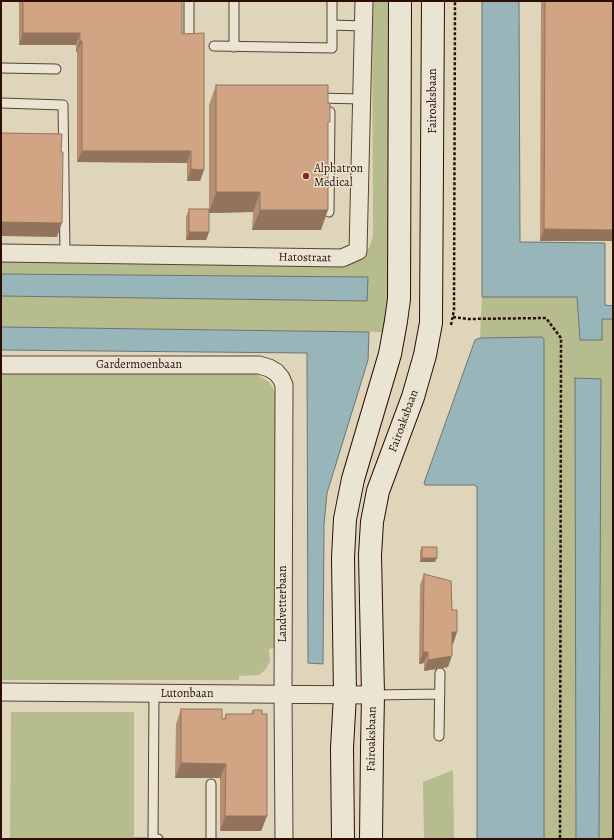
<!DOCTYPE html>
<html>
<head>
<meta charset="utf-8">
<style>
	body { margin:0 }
	#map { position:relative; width:614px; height:840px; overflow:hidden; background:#dfd5bb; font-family:Alegreya,serif }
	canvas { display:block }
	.frame { position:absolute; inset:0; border:2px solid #2c0e04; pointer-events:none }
</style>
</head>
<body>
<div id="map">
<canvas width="614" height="840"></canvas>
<div class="frame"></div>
</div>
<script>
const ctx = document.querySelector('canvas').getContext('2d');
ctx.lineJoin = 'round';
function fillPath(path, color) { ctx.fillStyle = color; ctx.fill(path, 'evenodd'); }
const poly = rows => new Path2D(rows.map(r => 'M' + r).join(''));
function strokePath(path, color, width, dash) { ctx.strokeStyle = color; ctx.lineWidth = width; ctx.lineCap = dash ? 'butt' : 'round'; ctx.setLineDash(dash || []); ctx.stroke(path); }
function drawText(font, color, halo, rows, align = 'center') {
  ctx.font = font + ' Alegreya,serif'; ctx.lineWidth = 3; ctx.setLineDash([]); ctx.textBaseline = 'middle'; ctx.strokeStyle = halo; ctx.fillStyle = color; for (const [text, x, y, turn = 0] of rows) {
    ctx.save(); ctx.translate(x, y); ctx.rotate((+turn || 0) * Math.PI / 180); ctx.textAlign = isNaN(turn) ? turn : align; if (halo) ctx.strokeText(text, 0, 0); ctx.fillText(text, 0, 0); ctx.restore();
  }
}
fillPath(poly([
	[372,1,393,1,388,332,1,327,1,296,367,300,367,277,1,274,1,261,344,265,354,262,363,257,370,246,373,235],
	[482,297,578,297,580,340,602,319,613,319,613,839,599,839,601,379,575,379,576,839,544,839,544,339,542,337,480,338],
	[1,373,244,373,256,374,269,382,272,386,275,393,274,648,269,649,270,661,266,669,259,675,239,676,239,680,1,680],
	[11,712,134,712,134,839,10,839],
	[453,770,454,839,424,839,423,782]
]), '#b6bc8d');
const water = poly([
	[482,1,519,1,520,242,605,243,605,305,613,306,613,319,602,319,602,340,580,340,577,297,482,297,482,1],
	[1,274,368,277,367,301,1,296,1,274],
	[1,327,369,332,368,360,327,493,324,525,323,664,308,663,307,353,1,350,1,327],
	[542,337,544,339,544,839,477,839,477,487,474,485,425,485,424,483,475,340,480,338,542,337],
	[575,378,601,379,599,839,576,839,575,378]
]);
fillPath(water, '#98b6ba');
strokePath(water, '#6d7371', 1);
const service = poly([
	[332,1,332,25],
	[189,40,189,1],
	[214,46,332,48,332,25,363,26],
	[234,47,234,1],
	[1,68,56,69],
	[316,98,362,99],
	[1,103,63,105,65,254],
	[329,212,330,112],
	[154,694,153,839,158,839],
	[373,695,440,694],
	[439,736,440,673],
	[211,839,211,784]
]);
const minor = poly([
	[1,253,342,258,358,251,364,1],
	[1,365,259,365,269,368,276,372,281,378,284,385,283,694,284,839],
	[1,692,373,695]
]);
const secondary = poly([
	[343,839,342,748,345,695,343,558,345,519,353,479,390,354,396,321,399,299,400,1],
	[371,839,372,749,373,695,370,555,372,522,378,491,413,397,425,355,431,323,433,1]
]);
strokePath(service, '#594032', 11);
strokePath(minor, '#594032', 19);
strokePath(secondary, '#2c0e04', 24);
strokePath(poly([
	[453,317,468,319,546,318,561,338,560,839],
	[451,325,454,310,455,1]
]), '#2c0e04', 2.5, [3, 2]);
strokePath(service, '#eae4d3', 9);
strokePath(minor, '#eae4d3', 17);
strokePath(secondary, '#eae4d3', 22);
fillPath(poly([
	[19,1,182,1,182,34,204,170,200,181,187,181,187,163,77,162,77,52,76,52,76,45,19,45],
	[541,1,613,1,613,241,540,241],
	[216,85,328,127,321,230,252,230,253,212,209,213,209,232,206,240,186,240,186,217,189,209,209,209,209,105],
	[422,547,435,562,420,562,420,551],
	[424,574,452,610,457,632,453,644,452,644,448,667,424,671,424,663,419,664,420,585],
	[181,709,224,719,226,714,251,714,253,710,267,816,261,831,220,831,220,778,175,778,176,724]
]), '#b48e71');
fillPath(poly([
	[23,33,80,33,76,45,19,45],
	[80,41,82,41,77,52,76,52],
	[82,151,191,151,187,163,77,162],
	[191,169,204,170,200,181,187,181],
	[216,192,260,192,253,212,209,213],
	[260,210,328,210,321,230,252,230],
	[1,222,62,223,57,237,1,236],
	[544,229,613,230,613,241,540,241],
	[189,232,209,232,206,240,186,240],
	[422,558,437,558,435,562,420,562],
	[452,632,457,632,453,644,448,644],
	[423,652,428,652,424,663,419,664],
	[452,656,448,667,424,671,428,660],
	[181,763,226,764,220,778,175,778],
	[225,816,267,816,261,831,220,831]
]), '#92745c');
const building = poly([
	[23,1,182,1,182,34,204,33,204,170,191,169,191,151,82,151,82,41,80,41,80,33,23,33,23,1],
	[545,1,613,1,613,230,544,229,545,1],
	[216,85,328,85,328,103,330,103,330,122,328,122,328,210,260,210,260,192,216,192,216,85],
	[1,133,62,134,61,152,63,152,62,223,1,222,1,133],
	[189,209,209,209,209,232,189,232,189,209],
	[422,547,437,547,437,558,422,558,422,547],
	[424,574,451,581,452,610,457,610,457,632,452,632,452,656,428,660,428,652,423,652,424,574],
	[181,709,222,709,222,719,226,719,226,714,253,714,253,710,262,710,262,714,267,714,267,816,225,816,226,764,181,763,181,709],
	[135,838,147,838,147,839,135,839,135,838]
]);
fillPath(building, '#d1a583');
strokePath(building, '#92745c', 1);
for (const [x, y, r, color] of [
	[306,176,4,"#8f2418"]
]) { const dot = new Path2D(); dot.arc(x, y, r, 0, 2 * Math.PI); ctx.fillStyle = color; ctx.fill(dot); strokePath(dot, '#eae4d3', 1.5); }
drawText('12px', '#2c0e04', '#eae4d3', [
	["Fairoaksbaan",433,101,-90],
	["Hatostraat",305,258,1],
	["Gardermoenbaan",139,365],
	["Fairoaksbaan",404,421,-70],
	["Landvetterbaan",283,604,-90],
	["Lutonbaan",187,694],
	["Fairoaksbaan",372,739,-89]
]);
drawText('12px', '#2c0e04', '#eae4d3', [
	["Alphatron",314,169],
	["Medical",314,183]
], 'left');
</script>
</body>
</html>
